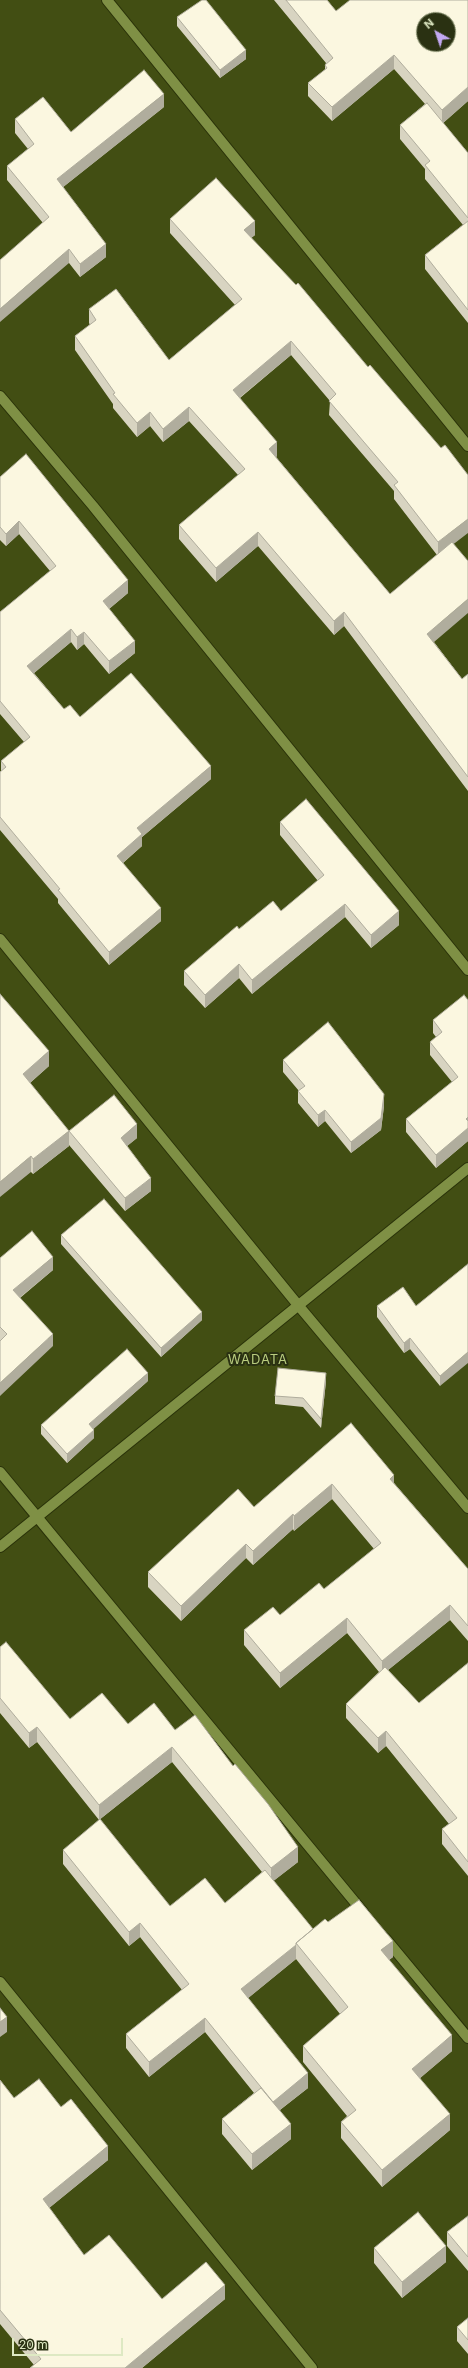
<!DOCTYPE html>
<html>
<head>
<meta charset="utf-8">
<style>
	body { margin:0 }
	#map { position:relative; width:468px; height:2368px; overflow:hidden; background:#424e13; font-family:Inter,sans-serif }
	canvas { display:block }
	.north { position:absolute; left:416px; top:12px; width:40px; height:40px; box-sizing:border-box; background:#2a3112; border:1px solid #727b59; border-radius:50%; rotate:320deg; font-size:11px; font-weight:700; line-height:16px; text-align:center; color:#dee9c3 }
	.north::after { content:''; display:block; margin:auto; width:14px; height:18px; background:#c2a8f2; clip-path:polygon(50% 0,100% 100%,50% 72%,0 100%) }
	.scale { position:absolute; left:12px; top:2338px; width:111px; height:18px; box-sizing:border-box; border:2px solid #dee9c3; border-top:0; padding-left:5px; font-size:12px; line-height:14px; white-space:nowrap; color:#dee9c3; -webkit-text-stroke:3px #2a3112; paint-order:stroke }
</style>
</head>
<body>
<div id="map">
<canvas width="468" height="2368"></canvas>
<div class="north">N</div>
<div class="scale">20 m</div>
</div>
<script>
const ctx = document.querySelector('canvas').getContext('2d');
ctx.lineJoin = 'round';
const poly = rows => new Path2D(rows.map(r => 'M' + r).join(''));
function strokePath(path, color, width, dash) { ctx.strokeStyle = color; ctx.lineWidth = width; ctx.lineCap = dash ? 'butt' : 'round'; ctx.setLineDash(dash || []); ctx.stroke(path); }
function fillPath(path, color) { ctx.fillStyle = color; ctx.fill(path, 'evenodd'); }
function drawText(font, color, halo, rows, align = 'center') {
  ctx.font = font + ' Inter,sans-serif'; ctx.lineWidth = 4; ctx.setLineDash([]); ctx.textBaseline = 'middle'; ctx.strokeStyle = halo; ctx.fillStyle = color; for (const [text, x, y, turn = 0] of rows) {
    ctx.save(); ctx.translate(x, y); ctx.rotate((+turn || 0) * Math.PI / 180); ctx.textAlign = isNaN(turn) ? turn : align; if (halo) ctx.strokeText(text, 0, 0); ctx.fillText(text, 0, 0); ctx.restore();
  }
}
const minor = poly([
	[107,0,468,446],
	[0,396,93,506,468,970],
	[0,939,298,1305,468,1508],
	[0,1472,363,1912],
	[0,1547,468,1168],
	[385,1938,468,2038],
	[0,1982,312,2368]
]);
strokePath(minor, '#2a3209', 12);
strokePath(minor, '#7f9045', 10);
fillPath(poly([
	[274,0,327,0,336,11,468,0,468,101,443,123,468,153,468,323,425,269,425,255,463,225,425,179,425,169,400,139,400,125,425,104,394,69,332,121,308,96,308,83,325,70,325,65,326,63],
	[177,17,246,59,220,78,177,26],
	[164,107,63,187,106,257,80,277,69,263,43,223,7,180,7,166,28,149,15,133,15,119,71,132],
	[170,219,255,235,251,238,454,544,434,642,462,679,468,674,468,791,344,626,334,635,258,546,216,582,179,539,179,525,238,475,189,421,163,442,150,426,137,437,113,408,113,404,75,350,75,336,90,325,89,323,89,309,169,360,235,305,170,233],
	[291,355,330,401,329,415,394,491,394,499,437,555,390,594,276,457,277,456,240,398],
	[0,477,128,593,109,609,135,653,109,674,84,644,77,650,71,642,34,673,64,709,211,779,142,837,142,846,123,863,161,921,109,965,58,903,58,899,0,830,0,772,1,771,1,761,24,742,0,714,0,612,50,571,19,534,6,546,0,540],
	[280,822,399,925,371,948,345,917,252,994,239,978,205,1008,184,985,184,971,239,929,281,911,318,881,280,835],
	[0,994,49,1066,30,1083,69,1146,33,1174,31,1172],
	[468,1000,468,1141,436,1168,406,1132,406,1119,452,1082,430,1055,430,1042,436,1037,433,1033,433,1020],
	[283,1060,384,1106,381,1130,351,1153,325,1121,318,1127,298,1103,298,1091,299,1091,283,1072],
	[69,1131,137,1138,127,1146,151,1191,125,1211,69,1145],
	[61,1235,202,1320,161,1357,61,1244],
	[0,1258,53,1270,20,1298,53,1346,1,1340,0,1340],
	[468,1264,440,1386,410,1349,404,1353,377,1317,377,1306,416,1306],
	[148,1381,93,1429,94,1438,67,1463,41,1434,41,1425],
	[326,1381,321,1428,303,1407,275,1404,275,1396],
	[351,1423,394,1483,468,1569,468,1641,450,1620,388,1670,419,1703,468,1663,468,1876,442,1844,442,1829,449,1824,386,1746,378,1753,346,1718,346,1704,379,1672,347,1633,280,1688,244,1645,244,1630,280,1615,324,1589,374,1549,332,1499,294,1531,293,1529,253,1565,246,1558,181,1621,148,1587,148,1572,254,1507],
	[0,1647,70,1719,128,1724,175,1730,298,1862,273,1881,313,1929,328,1922,393,1957,389,1960,452,2051,420,2078,450,2130,382,2187,341,2138,341,2122,347,2116,303,2062,303,2046,340,2014,296,1959,248,1998,308,2088,280,2110,291,2139,252,2170,222,2134,222,2119,254,2093,205,2032,149,2077,126,2048,126,2034,182,1990,140,1937,129,1946,63,1864,63,1850,170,1906,225,1903,262,1872,172,1762,99,1820,37,1742,29,1748,0,1713],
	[0,2080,14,2098,61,2107,108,2160,49,2208,84,2255,162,2299,225,2299,142,2368,30,2368,34,2365,0,2324],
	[468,2216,468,2271,447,2246,447,2232],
	[374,2248,446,2262,402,2298,374,2263],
	[468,2318,468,2354,457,2341,457,2327]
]), '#d8d4c1');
fillPath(poly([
	[246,50,246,59,220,78,220,70],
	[394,55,394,69,332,121,332,107],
	[468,87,468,101,442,124,442,110],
	[164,94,164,107,57,192,57,179],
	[255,221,255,235,244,244,244,230],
	[106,244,106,257,80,277,80,264],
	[69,249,69,263,0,322,0,309],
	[291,341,291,355,233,403,233,390],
	[189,407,189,421,163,442,163,429],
	[150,412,150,426,137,437,137,423],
	[277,442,277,456,269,462,269,449],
	[468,519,468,533,438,556,438,542],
	[19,521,19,534,6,546,6,534],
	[258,532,258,546,216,582,216,568],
	[128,580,128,593,103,614,103,601],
	[468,599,468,613,427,648,427,634],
	[344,612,344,626,334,635,334,621],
	[71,629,71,642,27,679,27,666],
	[84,632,84,644,77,650,77,637],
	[135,641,135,653,109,674,109,661],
	[211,766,211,779,142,837,142,846,117,868,117,856,137,828],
	[345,904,345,917,252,994,252,980],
	[161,908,161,921,109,965,109,952],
	[399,911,399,925,371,948,371,935],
	[239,964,239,978,205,1008,205,995],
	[49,1051,49,1066,23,1089,23,1074],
	[384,1094,384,1106,381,1130,351,1153,351,1142],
	[325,1110,325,1121,318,1127,318,1115],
	[468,1117,468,1141,436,1168,436,1155,466,1119],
	[137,1124,137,1138,121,1151,121,1138],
	[69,1131,69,1146,33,1174,33,1159],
	[31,1156,31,1172,0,1197,0,1182],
	[151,1178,151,1191,125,1211,125,1198],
	[53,1257,53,1270,13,1303,13,1290],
	[202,1312,202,1320,161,1357,161,1348],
	[53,1334,53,1346,0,1396,0,1383],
	[410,1338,410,1349,404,1353,404,1343],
	[468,1352,468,1363,440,1386,440,1376],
	[148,1373,148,1381,89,1433,89,1424],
	[326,1373,326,1381,321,1428,321,1419],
	[94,1430,94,1438,67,1463,67,1454],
	[394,1475,394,1490,390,1479],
	[332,1484,332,1499,294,1531,294,1516],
	[293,1514,293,1529,253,1565,253,1551],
	[246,1544,246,1558,181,1621,181,1606],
	[450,1605,450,1620,382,1675,382,1661],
	[347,1618,347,1633,280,1688,280,1673],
	[37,1727,37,1742,29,1748,29,1733],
	[386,1731,386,1746,378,1753,378,1738],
	[172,1747,172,1762,99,1820,99,1805],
	[298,1847,298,1862,271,1883,271,1868],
	[140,1923,140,1937,129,1946,129,1932],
	[393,1941,393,1957,381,1966,381,1950],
	[296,1945,296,1959,241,2004,241,1989],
	[7,2017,7,2032,0,2037,0,2022],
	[205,2018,205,2032,149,2077,149,2062],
	[452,2035,452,2051,412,2085,412,2069],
	[308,2073,308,2088,272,2116,272,2102],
	[450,2114,450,2130,382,2187,382,2170],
	[291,2124,291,2139,252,2170,252,2154],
	[108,2146,108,2160,43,2213,43,2199],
	[446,2246,446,2262,402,2298,402,2282],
	[225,2285,225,2299,142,2368,125,2368]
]), '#b0ad9d');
const building = poly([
	[202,0,206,0,246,50,220,70,177,17,202,0],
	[286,0,327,0,336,11,350,0,468,0,468,87,442,110,394,55,332,107,308,83,327,68,325,65,333,58,286,0],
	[424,20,448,20,448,44,424,44,424,20],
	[144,70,164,94,57,179,106,244,80,264,69,249,0,309,0,260,49,217,7,166,34,144,15,119,43,97,71,132,144,70],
	[427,103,468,153,468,218,425,165,430,161,400,125,427,103],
	[216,178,255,221,244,230,296,285,298,283,368,367,370,365,441,448,445,445,468,475,468,519,438,542,394,485,398,482,329,401,336,394,291,341,233,390,277,442,269,449,390,594,452,542,468,561,468,599,427,634,462,679,468,674,468,777,344,612,334,621,258,532,216,568,179,525,245,469,189,407,163,429,150,412,137,423,113,394,115,393,75,336,96,320,89,309,116,289,169,360,242,299,170,219,216,178],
	[468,221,468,310,425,255,468,221],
	[26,454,128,580,103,601,135,641,109,661,84,632,77,637,71,629,27,666,64,709,70,705,80,717,131,673,211,766,137,828,142,834,117,856,161,908,109,952,58,890,60,889,0,817,0,772,6,767,1,761,30,737,0,701,0,612,56,566,19,521,6,534,0,527,0,477,26,454],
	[306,799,399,911,371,935,345,904,252,980,239,964,205,995,184,971,237,926,239,929,273,901,281,911,324,875,280,822,306,799],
	[0,994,49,1051,23,1074,69,1131,33,1159,31,1156,0,1182,0,994],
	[464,995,468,1000,468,1117,466,1119,468,1121,468,1128,436,1155,406,1119,458,1077,430,1042,442,1032,433,1020,464,995],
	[328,1022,384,1094,381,1118,351,1142,325,1110,318,1115,298,1091,305,1086,283,1060,328,1022],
	[114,1095,137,1124,121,1138,151,1178,125,1198,69,1131,114,1095],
	[104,1199,202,1312,161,1348,61,1235,104,1199],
	[32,1231,53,1257,13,1290,53,1334,0,1383,0,1341,7,1334,0,1327,0,1258,32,1231],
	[468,1264,468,1352,440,1376,410,1338,404,1343,377,1306,403,1287,416,1306,468,1264],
	[127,1349,148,1373,89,1424,94,1430,67,1454,41,1425,127,1349],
	[278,1368,326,1373,321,1419,303,1398,275,1396,278,1368],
	[351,1423,394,1475,390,1479,468,1569,468,1626,450,1605,382,1661,347,1618,280,1673,244,1630,273,1607,280,1615,319,1583,324,1589,381,1543,332,1484,294,1516,293,1514,253,1551,246,1544,181,1606,148,1572,238,1489,254,1507,351,1423],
	[6,1642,70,1719,102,1693,128,1724,154,1703,175,1730,195,1715,233,1766,235,1764,268,1804,298,1847,271,1868,172,1747,99,1805,37,1727,29,1733,0,1698,0,1647,6,1642],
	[468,1663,468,1862,442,1829,457,1818,386,1731,378,1738,346,1704,385,1667,419,1703,468,1663],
	[100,1819,170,1906,205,1878,225,1903,265,1870,313,1929,296,1943,296,1945,241,1989,308,2073,273,2102,205,2018,149,2062,126,2034,189,1984,140,1923,129,1932,63,1850,100,1819],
	[359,1900,393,1941,381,1950,452,2035,412,2069,450,2114,382,2170,341,2122,356,2110,303,2046,348,2007,296,1943,325,1919,328,1922,359,1900],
	[0,2008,7,2017,0,2022,0,2008],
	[39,2079,61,2107,71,2099,108,2146,43,2199,84,2255,109,2235,162,2299,206,2262,225,2285,125,2368,30,2368,41,2359,0,2310,0,2080,14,2098,39,2079],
	[261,2088,291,2124,252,2154,222,2119,261,2088],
	[418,2212,446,2246,402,2282,374,2248,418,2212],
	[468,2216,468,2257,447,2232,468,2216],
	[468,2318,468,2340,457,2327,468,2318]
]);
fillPath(building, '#fbf7e0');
strokePath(building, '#b0ad9d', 1);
ctx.letterSpacing = '1px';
drawText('13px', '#b9cc7f', '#2a3112', [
	["WADATA",258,1360]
]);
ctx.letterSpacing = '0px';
</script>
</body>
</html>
